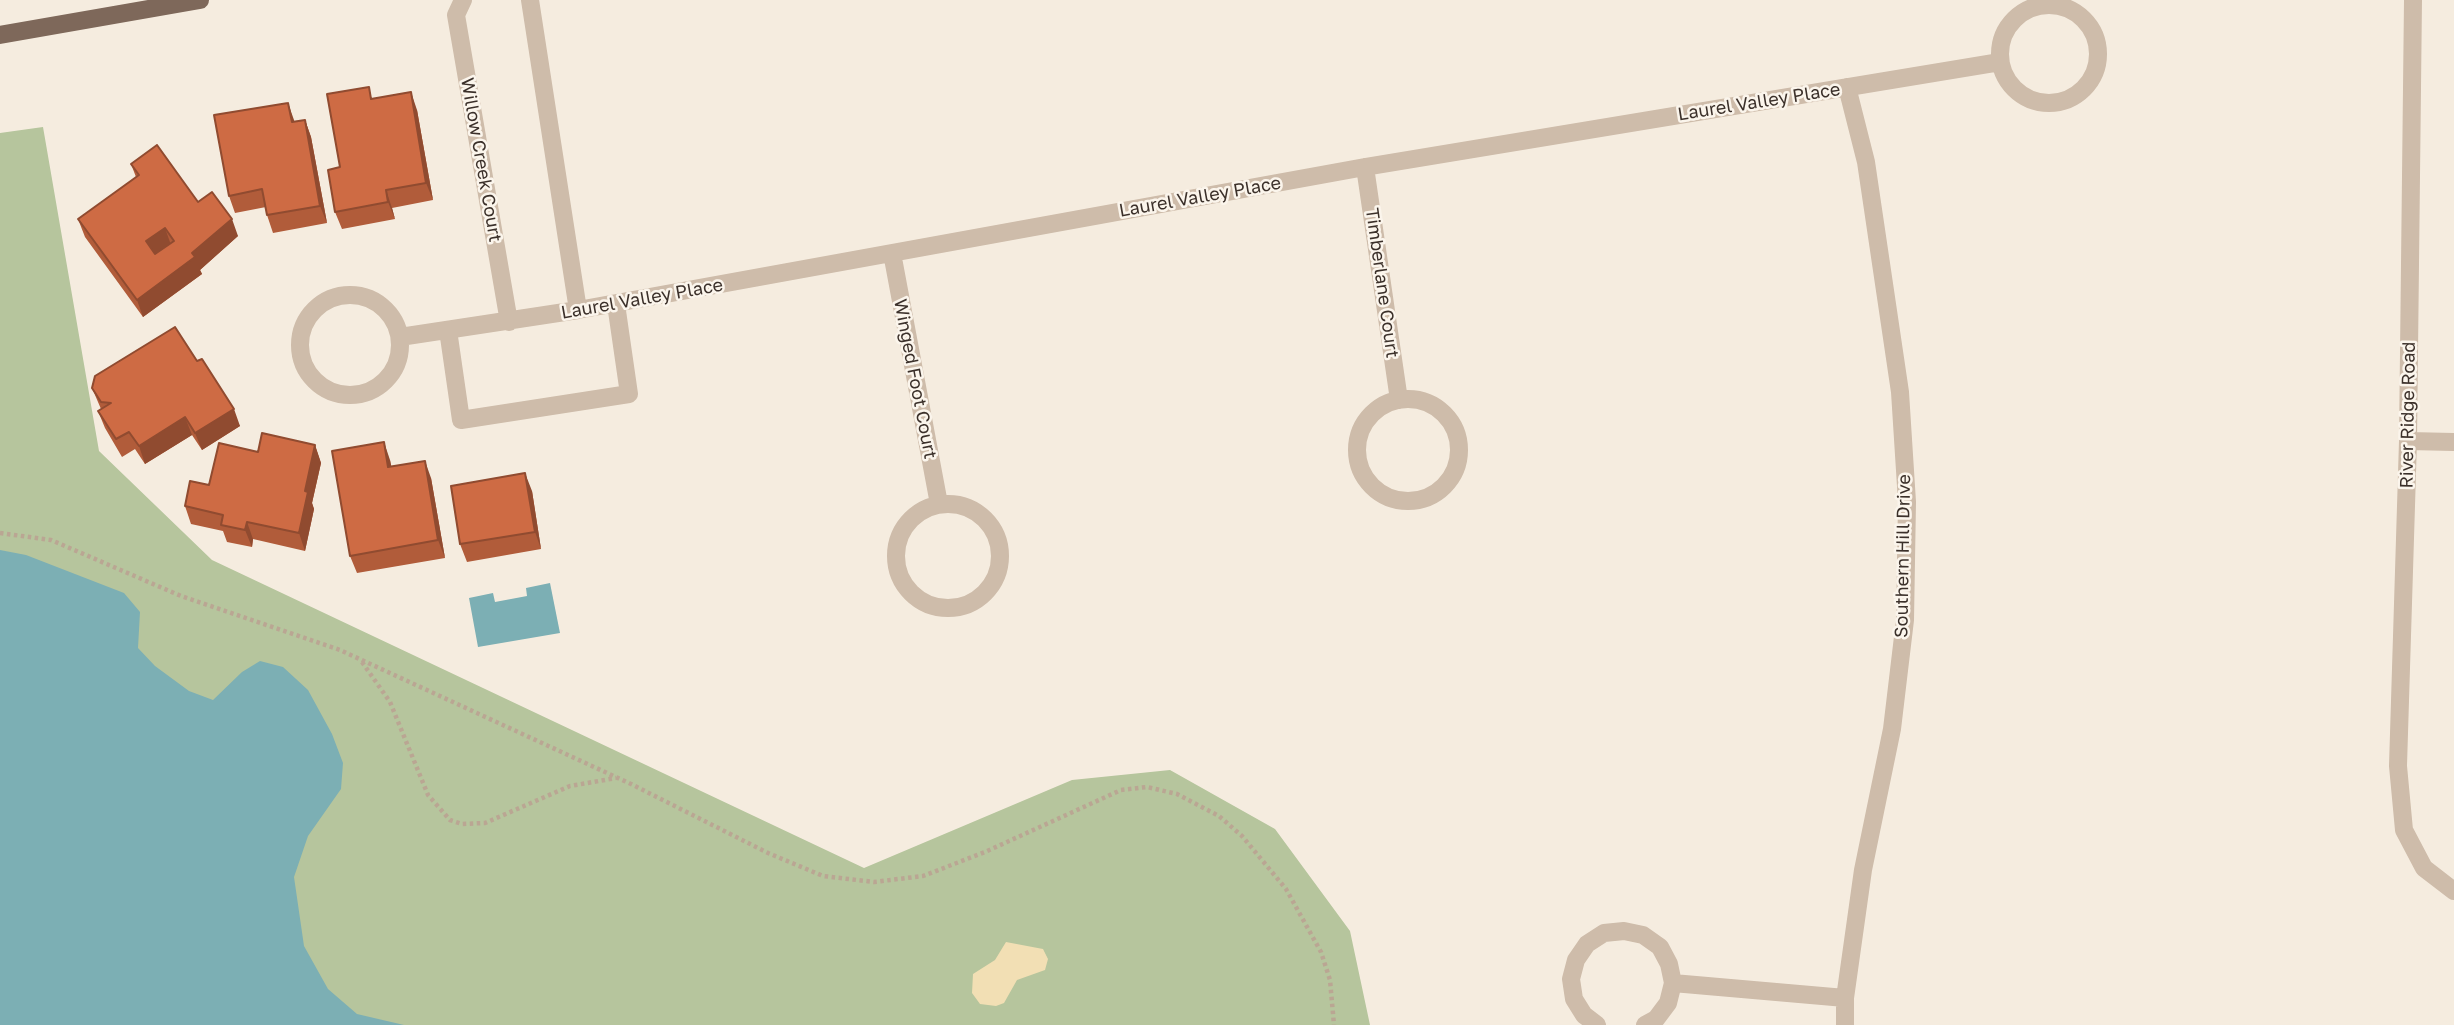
<!DOCTYPE html>
<html>
<head>
<meta charset="utf-8">
<style>
	body { margin:0 }
	canvas { display:block; background:#f5ecdf }
</style>
</head>
<body>
<canvas width="2454" height="1025"></canvas>
<script>
const ctx = document.querySelector('canvas').getContext('2d');
ctx.lineJoin = 'round';
function fillPath(path, color) { ctx.fillStyle = color; ctx.fill(path, 'evenodd'); }
const poly = rows => new Path2D(rows.map(r => 'M' + r).join(''));
function strokePath(path, color, width, dash) { ctx.strokeStyle = color; ctx.lineWidth = width; ctx.lineCap = dash ? 'butt' : 'round'; ctx.setLineDash(dash || []); ctx.stroke(path); }
function drawText(font, color, halo, rows, align = 'center') {
  ctx.font = font + ' "Golos Text",sans-serif'; ctx.lineWidth = 5; ctx.setLineDash([]); ctx.textBaseline = 'middle'; ctx.strokeStyle = halo; ctx.fillStyle = color; for (const [text, x, y, turn = 0] of rows) {
    ctx.save(); ctx.translate(x, y); ctx.rotate((+turn || 0) * Math.PI / 180); ctx.textAlign = isNaN(turn) ? turn : align; if (halo) ctx.strokeText(text, 0, 0); ctx.fillText(text, 0, 0); ctx.restore();
  }
}
fillPath(poly([
	[43,127,99,451,212,560,864,868,1072,780,1170,770,1275,829,1350,931,1370,1025,0,1025,0,133]
]), '#b6c59d');
fillPath(poly([
	[1006,942,1043,949,1048,959,1045,970,1017,980,1004,1003,996,1006,980,1004,972,993,973,974,995,960]
]), '#f2dfb4');
fillPath(poly([
	[0,550,26,555,124,593,140,612,138,648,155,666,189,691,213,700,242,672,260,661,283,667,308,690,332,734,343,763,341,789,308,836,294,877,304,946,328,989,357,1014,404,1025,0,1025],
	[550,583,560,633,478,647,469,598,493,593,495,602,527,596,526,588]
]), '#7cafb4');
strokePath(poly([
	[0,533,51,540,181,596,340,650,631,784,768,853,823,876,874,882,923,876,985,852,1121,790,1147,787,1177,794,1219,816,1242,836,1286,889,1321,952,1330,980,1334,1025],
	[362,662,390,702,428,795,450,820,462,824,485,823,570,786,616,778]
]), '#baa693', 4.5, [3.5, 3.5]);
strokePath(poly([
	[463,0,456,15,509,322],
	[530,0,578,310],
	[2413,0,2408,441,2398,766,2404,830,2424,868,2454,891],
	'2000 54a49 49 0 1 1 98 0a49 49 0 1 1-98 0Z',
	[1365,167,1399,400],
	[892,253,939,504],
	'300 345a50 50 0 1 1 100 0a50 50 0 1 1-100 0Z',
	[448,330,461,420,629,394,616,304],
	[400,337,578,310,1365,167,2000,62],
	'1357 450a51 51 0 1 1 102 0a51 51 0 1 1-102 0Z',
	[2408,441,2454,442],
	'896 556a52 52 0 1 1 104 0a52 52 0 1 1-104 0Z',
	[1673,983,1845,998],
	[1597,1025,1584,1015,1574,999,1571,979,1576,960,1587,944,1604,933,1624,931,1643,935,1660,947,1669,964,1673,983,1668,1003,1656,1019,1645,1025],
	[1845,1025,1845,998,1863,870,1892,729,1905,620,1907,502,1900,392,1866,162,1847,87]
]), '#cebcaa', 18);
strokePath(poly([
	[0,35,200,0]
]), '#7e685a', 18);
fillPath(poly([
	[373,99,417,110,433,200,392,208,395,219,342,229,335,212,340,167],
	[305,120,311,137,327,223,273,233,267,215,266,207,235,213,229,196,295,122],
	[131,164,198,202,238,236,200,270,202,274,143,317,85,237,78,219,136,177],
	[197,361,240,426,202,450,192,435,145,464,135,449,122,457,105,428,98,411,101,409,92,388],
	[315,445,321,463,312,503,314,509,305,551,253,539,252,547,227,542,223,531,191,524,185,506,258,452],
	[390,460,391,466,431,478,445,558,357,573,350,556],
	[532,491,541,549,467,562,460,544]
]), '#b15c3a');
fillPath(poly([
	[411,92,417,110,433,200,426,183],
	[288,103,294,120,298,140,292,122],
	[305,120,311,137,327,223,320,206],
	[386,190,392,208,395,219,388,202],
	[232,219,238,236,200,270,202,274,143,317,137,300],
	[165,228,171,245,152,258,146,241],
	[234,409,240,426,202,450,195,433],
	[185,417,192,435,145,464,139,446],
	[384,442,390,460,395,484,388,467],
	[315,445,321,463,312,503,314,509,305,551,299,533,305,491],
	[425,461,431,478,445,558,438,540],
	[525,473,532,491,541,549,535,532],
	[247,522,253,539,252,547,245,530]
]), '#904b30');
const building = poly([
	[369,87,371,99,411,92,426,183,386,190,388,202,335,212,328,170,340,167,327,94,369,87],
	[288,103,292,122,305,120,320,206,267,215,262,189,229,196,214,115,288,103],
	[157,145,198,202,212,192,232,219,192,253,195,257,137,300,78,219,139,175,131,164,157,145],
	[165,228,174,241,155,254,146,241,165,228],
	[175,327,197,361,202,359,234,409,195,433,185,417,139,446,129,432,116,439,98,411,111,403,101,402,92,388,95,376,175,327],
	[262,433,315,445,305,491,308,492,299,533,247,522,245,530,221,525,223,515,185,506,190,481,209,485,219,443,258,452,262,433],
	[384,442,388,467,425,461,438,540,350,556,332,451,384,442],
	[525,473,535,532,460,544,451,486,525,473]
]);
fillPath(building, '#ce6b44');
strokePath(building, '#904b30', 2);
drawText('18px', '#3b302a', '#fbf5ec', [
	["Laurel Valley Place",1759,102,-9],
	["Willow Creek Court",481,160,80],
	["Laurel Valley Place",1200,197,-10],
	["Timberlane Court",1382,283,82],
	["Laurel Valley Place",642,299,-10],
	["Winged Foot Court",915,379,79],
	["River Ridge Road",2408,415,-89],
	["Southern Hill Drive",1903,556,-89]
]);
</script>
</body>
</html>
